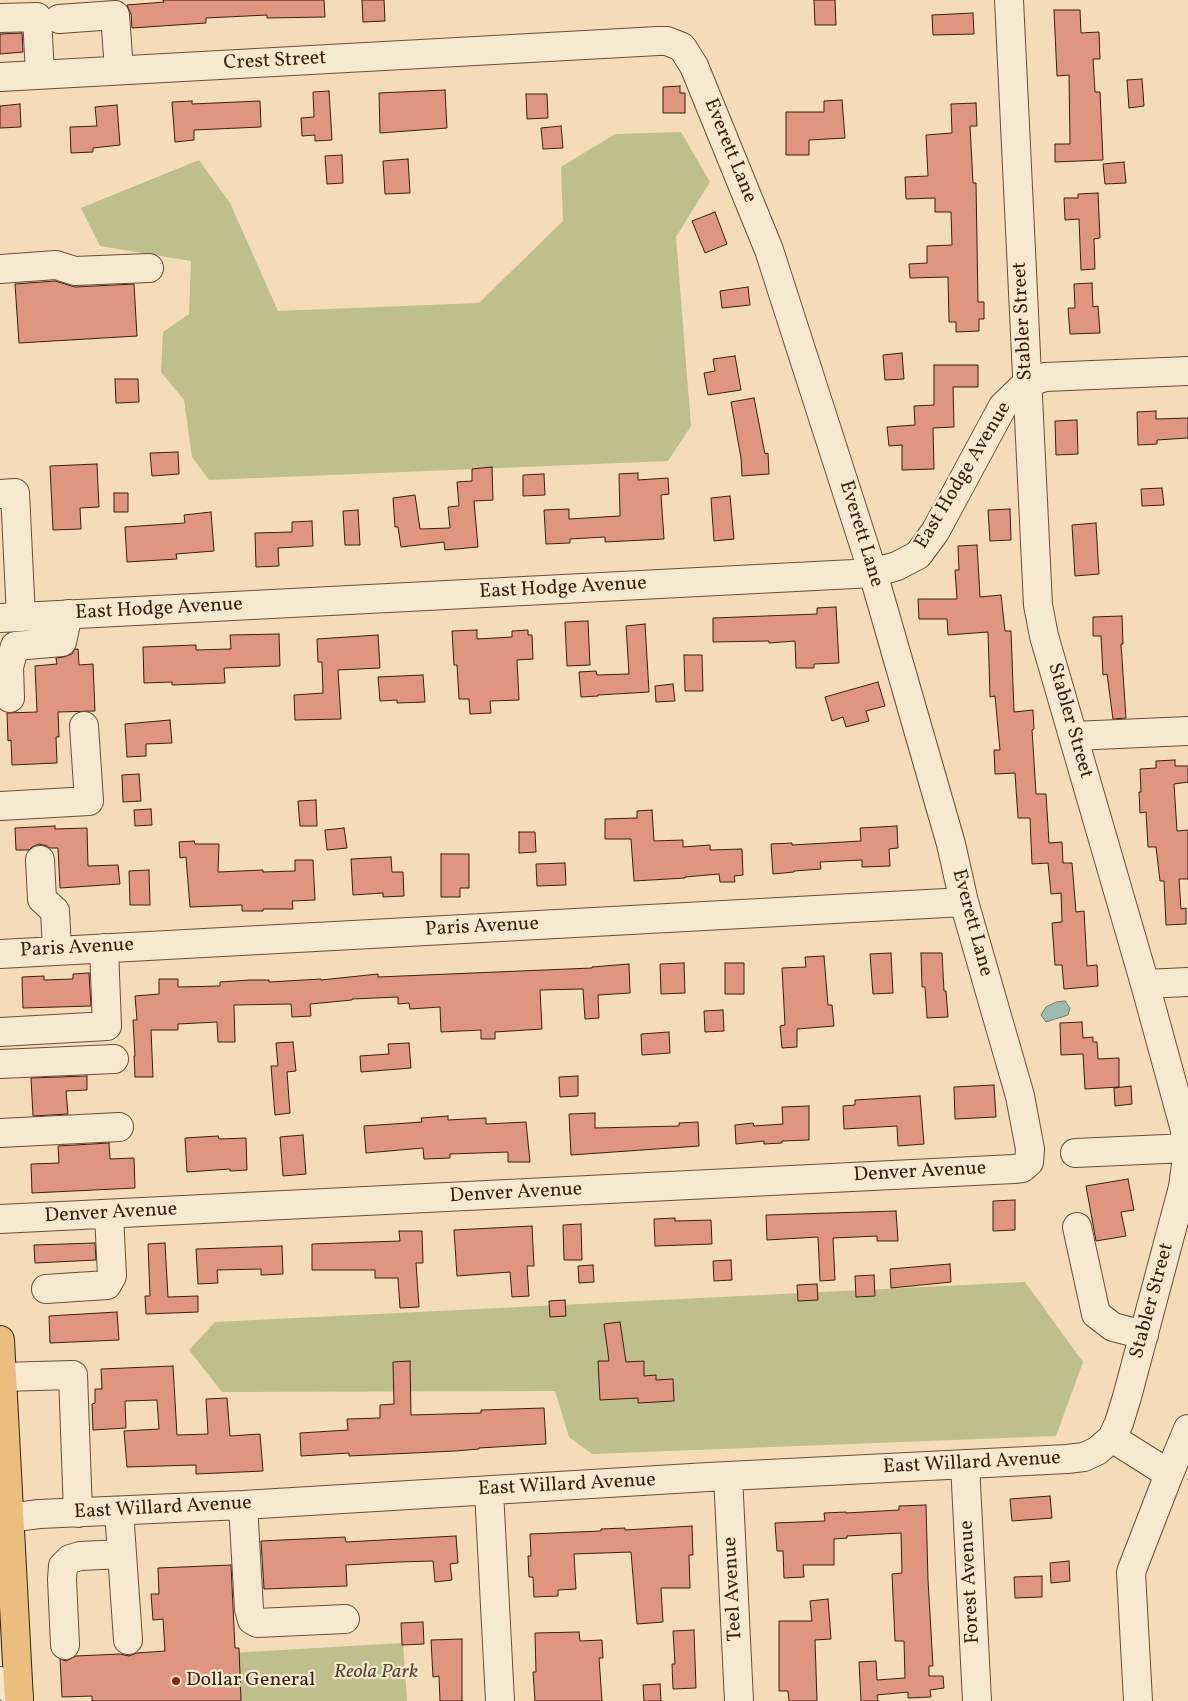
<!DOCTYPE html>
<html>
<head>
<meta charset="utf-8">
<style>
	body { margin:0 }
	canvas { display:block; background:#f3dcb7 }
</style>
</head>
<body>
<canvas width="1188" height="1701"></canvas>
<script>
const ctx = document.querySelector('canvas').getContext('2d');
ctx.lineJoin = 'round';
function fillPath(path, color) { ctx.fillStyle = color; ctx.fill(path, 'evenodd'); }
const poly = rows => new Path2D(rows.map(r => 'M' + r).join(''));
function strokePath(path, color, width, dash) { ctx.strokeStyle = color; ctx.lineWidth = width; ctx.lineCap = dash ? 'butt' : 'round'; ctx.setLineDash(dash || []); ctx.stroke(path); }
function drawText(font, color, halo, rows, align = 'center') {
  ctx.font = font + ' Vollkorn,serif'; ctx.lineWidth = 4.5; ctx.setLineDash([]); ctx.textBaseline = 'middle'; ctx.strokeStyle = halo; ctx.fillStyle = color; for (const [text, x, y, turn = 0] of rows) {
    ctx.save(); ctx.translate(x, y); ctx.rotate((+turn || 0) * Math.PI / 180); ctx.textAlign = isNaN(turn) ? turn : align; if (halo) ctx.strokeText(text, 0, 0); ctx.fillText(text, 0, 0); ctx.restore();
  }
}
fillPath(poly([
	[681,132,710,182,676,237,691,426,668,461,209,480,192,457,184,400,161,372,163,332,189,314,191,261,100,246,81,208,199,160,230,203,278,311,479,303,563,221,561,167,615,134],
	[1025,1282,1083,1362,1056,1436,592,1454,569,1437,555,1391,222,1392,189,1350,215,1322],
	[403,1643,407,1701,233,1701,230,1653]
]), '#bebf8c');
const water = poly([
	[1065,1001,1070,1008,1068,1015,1046,1022,1041,1015,1046,1007,1056,1002,1065,1001]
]);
fillPath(water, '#9bbcae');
strokePath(water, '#757d6f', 1);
const building = poly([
	[163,0,324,0,325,17,267,18,267,15,206,18,206,23,132,28,131,14,127,5,164,2,163,0],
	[362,0,384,0,385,21,363,22,362,0],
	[814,0,835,0,836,25,815,25,814,0],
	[1054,10,1080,10,1081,33,1099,32,1100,59,1093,59,1095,92,1100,92,1103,160,1055,162,1055,144,1070,144,1069,75,1057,76,1054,10],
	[973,13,974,34,933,35,932,15,973,13],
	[22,33,23,52,0,54,0,34,22,33],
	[1142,79,1144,106,1129,108,1127,80,1142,79],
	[680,86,680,93,685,93,685,113,663,113,663,87,680,86],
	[445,90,447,128,380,133,379,93,445,90],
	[329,91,332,140,315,141,315,135,302,136,301,118,314,117,313,92,329,91],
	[526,94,547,94,548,118,527,119,526,94],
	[842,100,845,138,809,140,809,155,786,155,786,112,824,112,824,101,842,100],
	[192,101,192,104,260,101,261,127,194,130,194,140,175,142,172,102,192,101],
	[976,103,977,126,970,126,973,183,976,183,978,302,984,302,984,319,979,319,979,331,956,332,956,322,949,322,948,277,910,278,909,264,927,263,927,246,952,245,951,212,935,212,935,198,906,199,905,177,928,176,926,135,952,133,951,104,976,103],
	[20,104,21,127,0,128,0,106,20,104],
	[117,105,120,145,93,148,93,152,71,153,70,127,97,126,95,107,117,105],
	[561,126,563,148,543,149,541,128,561,126],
	[342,155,343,183,327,184,325,156,342,155],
	[408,159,410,193,385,194,383,161,408,159],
	[1124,162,1126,183,1105,184,1103,164,1124,162],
	[1098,193,1100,238,1094,239,1095,269,1081,270,1079,219,1065,220,1064,198,1078,198,1078,194,1098,193],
	[715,212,727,244,705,253,692,221,715,212],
	[55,281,75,287,134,284,137,336,19,343,15,284,55,281],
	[1092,283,1093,307,1098,306,1100,333,1070,334,1068,308,1075,308,1074,284,1092,283],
	[748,287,750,305,722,308,720,291,748,287],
	[902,353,904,379,885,380,883,355,902,353],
	[735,356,741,390,708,395,704,373,715,371,713,359,735,356],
	[934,365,978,365,978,387,953,387,954,427,933,428,934,469,902,470,902,445,889,446,887,427,915,425,914,406,934,405,934,365],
	[115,379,138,379,139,402,116,403,115,379],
	[754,398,765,454,768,453,769,474,742,476,741,458,731,402,754,398],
	[1156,411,1156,419,1188,418,1188,438,1157,440,1157,444,1138,445,1137,412,1156,411],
	[1077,420,1078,454,1056,455,1055,421,1077,420],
	[178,452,179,474,152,476,150,453,178,452],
	[97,464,99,507,80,508,81,529,53,530,50,466,97,464],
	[492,467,493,500,474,501,478,547,445,550,444,542,401,547,398,527,395,527,393,498,415,495,420,529,450,528,448,507,459,506,457,482,472,481,472,469,492,467],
	[638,473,638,480,668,478,669,494,661,495,664,539,605,542,605,537,570,539,570,543,546,544,544,510,569,509,569,519,620,516,619,474,638,473],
	[544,474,545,495,523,496,523,475,544,474],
	[1162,488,1164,505,1142,506,1141,489,1162,488],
	[114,493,128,493,128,512,114,512,114,493],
	[730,496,734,539,714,541,711,498,730,496],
	[1010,509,1011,540,990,541,988,510,1010,509],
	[358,510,360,545,345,545,343,511,358,510],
	[211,512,214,551,176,554,177,559,127,562,125,527,185,523,184,515,211,512],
	[312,521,313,546,278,548,279,566,256,567,255,533,292,532,292,522,312,521],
	[1096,523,1099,574,1075,576,1072,525,1096,523],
	[977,545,980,597,1001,595,1005,631,1011,631,1014,712,1033,710,1034,729,1032,730,1036,794,1046,794,1049,843,1062,842,1063,863,1072,863,1076,912,1084,911,1087,966,1097,965,1098,986,1064,989,1062,965,1055,965,1052,923,1062,922,1061,893,1051,894,1048,863,1032,864,1030,818,1018,818,1015,773,995,774,994,750,1000,750,995,696,990,697,988,632,948,635,947,619,919,619,918,599,957,599,955,570,959,570,958,546,977,545],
	[836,607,839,663,814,664,814,668,796,668,795,641,769,643,769,641,713,642,713,618,817,614,817,608,836,607],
	[1122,616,1123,644,1121,644,1126,718,1113,719,1107,674,1103,675,1101,636,1093,636,1093,617,1122,616],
	[588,621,590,665,567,666,565,622,588,621],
	[645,624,649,692,598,695,598,696,581,697,579,672,596,671,597,675,629,674,626,626,645,624],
	[477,630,477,639,512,637,512,631,528,630,528,635,532,635,533,659,517,660,519,700,490,701,491,713,470,714,469,699,459,699,457,665,454,665,452,631,477,630],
	[279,634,280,666,224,668,225,683,172,685,172,682,144,683,143,647,196,645,196,650,231,649,230,635,279,634],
	[378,635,380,668,338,670,341,719,295,720,294,695,323,693,322,662,318,662,317,639,378,635],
	[75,649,78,649,79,665,93,664,95,711,58,712,59,737,56,737,57,763,12,765,11,740,8,741,7,713,37,712,35,666,57,664,56,658,64,657,72,654,75,649],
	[684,655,702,655,703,691,685,691,684,655],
	[423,675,425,702,397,703,397,700,380,701,378,677,423,675],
	[878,682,885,706,866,711,869,721,846,727,843,717,832,721,825,697,878,682],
	[673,684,675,701,656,702,655,686,673,684],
	[170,720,172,743,146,744,146,756,127,757,125,724,170,720],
	[1175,760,1175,766,1188,766,1188,782,1174,784,1177,831,1188,830,1188,879,1179,879,1181,909,1186,908,1186,924,1166,925,1164,881,1160,881,1156,847,1148,847,1146,812,1140,813,1139,792,1141,792,1140,769,1156,768,1156,761,1175,760],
	[139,774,141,801,123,802,122,775,139,774],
	[316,800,317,826,300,826,298,801,316,800],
	[151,809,152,825,135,826,134,810,151,809],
	[652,810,654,841,683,840,683,847,710,845,710,850,742,849,743,875,734,876,735,882,720,882,719,874,685,877,685,878,634,881,631,839,605,839,605,819,637,818,637,811,652,810],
	[55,826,55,829,87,828,88,866,118,865,120,884,60,888,58,848,50,848,47,846,39,844,32,847,29,850,16,850,15,828,55,826],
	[897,826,898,848,889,849,890,866,862,867,862,860,820,862,821,869,794,871,794,872,773,874,771,844,792,843,792,845,861,841,860,828,897,826],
	[344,828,347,848,327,850,325,830,344,828],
	[519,832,535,832,536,852,519,853,519,832],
	[194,841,195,844,219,844,218,872,263,870,263,872,295,871,295,860,313,860,315,900,292,901,293,909,263,909,263,911,242,911,242,905,190,907,186,857,180,858,179,842,194,841],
	[441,854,469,854,469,888,460,888,460,897,441,897,441,854],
	[391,857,392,872,403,872,404,896,383,897,383,893,353,895,351,859,391,857],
	[565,863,566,885,537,886,536,864,565,863],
	[149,870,150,905,130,905,129,871,149,870],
	[891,953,893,993,873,994,870,954,891,953],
	[921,953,942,953,944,991,946,991,948,1017,927,1018,925,987,922,987,921,953],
	[824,956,828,1005,832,1005,834,1026,797,1029,797,1047,782,1048,780,1026,785,1025,782,968,806,967,805,957,824,956],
	[684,963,685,993,661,994,660,964,684,963],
	[725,963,744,963,744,994,725,994,725,963],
	[629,964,630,993,598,995,599,1018,585,1019,583,989,540,990,542,1029,495,1032,495,1039,481,1039,481,1030,441,1032,440,1007,410,1009,409,1003,398,1004,398,997,352,999,352,1000,310,1004,311,1016,292,1017,291,1004,234,1005,235,1042,218,1042,217,1022,178,1024,178,1030,151,1030,153,1077,135,1077,134,1056,135,1056,133,1020,137,1020,135,996,159,994,159,979,178,979,178,987,220,986,220,982,250,980,269,980,269,982,321,979,321,980,378,974,378,977,592,968,592,967,629,964],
	[89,973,91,1006,23,1008,22,977,44,976,44,980,73,979,73,974,89,973],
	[723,1010,724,1031,705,1032,704,1011,723,1010],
	[1082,1022,1083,1038,1093,1037,1093,1042,1097,1042,1098,1059,1119,1058,1119,1087,1085,1089,1083,1054,1061,1055,1060,1023,1082,1022],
	[669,1032,670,1053,642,1055,641,1034,669,1032],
	[293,1042,296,1071,287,1072,290,1113,275,1115,271,1066,278,1066,276,1043,293,1042],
	[409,1043,411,1068,361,1072,360,1056,389,1054,388,1044,409,1043],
	[87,1076,87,1090,66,1091,68,1114,33,1116,31,1078,87,1076],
	[578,1076,578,1096,560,1097,559,1077,578,1076],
	[994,1085,996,1117,955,1119,954,1087,994,1085],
	[1131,1086,1132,1104,1115,1106,1114,1088,1131,1086],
	[920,1096,924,1144,898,1146,897,1126,844,1129,843,1106,855,1105,855,1100,920,1096],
	[809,1106,809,1140,782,1141,782,1143,764,1144,764,1141,736,1144,735,1125,753,1123,754,1126,783,1124,782,1107,809,1106],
	[595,1113,595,1128,679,1126,679,1123,698,1122,699,1146,571,1155,569,1114,595,1113],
	[448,1116,448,1120,486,1118,486,1124,526,1122,530,1162,508,1162,508,1152,450,1154,450,1158,424,1159,423,1148,366,1153,364,1126,422,1122,421,1118,448,1116],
	[303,1135,306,1174,283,1176,280,1137,303,1135],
	[218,1136,219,1139,246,1138,247,1170,230,1171,230,1169,187,1172,185,1138,218,1136],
	[109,1143,110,1159,134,1158,135,1188,32,1193,31,1164,59,1163,58,1146,109,1143],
	[1128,1179,1134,1210,1121,1212,1126,1236,1096,1241,1086,1186,1128,1179],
	[1015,1200,1015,1230,993,1231,993,1201,1015,1200],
	[896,1211,898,1241,877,1241,877,1236,833,1238,835,1280,820,1281,818,1237,767,1240,766,1215,896,1211],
	[675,1218,675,1221,711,1220,712,1244,655,1246,654,1219,675,1218],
	[581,1224,582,1260,564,1260,563,1225,581,1224],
	[532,1226,534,1266,527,1266,529,1296,512,1297,510,1272,457,1276,454,1230,532,1226],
	[399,1231,422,1231,423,1263,416,1263,419,1307,400,1308,398,1278,375,1278,375,1270,312,1270,312,1244,400,1241,399,1231],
	[95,1243,96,1260,35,1263,34,1245,95,1243],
	[165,1243,168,1297,198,1296,198,1312,146,1314,145,1296,150,1296,148,1244,165,1243],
	[282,1246,283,1274,261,1275,261,1269,217,1270,218,1283,198,1284,196,1249,282,1246],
	[731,1260,732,1280,714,1281,713,1261,731,1260],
	[950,1264,951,1282,891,1288,890,1269,950,1264],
	[593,1265,594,1282,579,1283,578,1266,593,1265],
	[874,1275,875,1296,856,1297,855,1276,874,1275],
	[817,1284,818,1300,798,1301,797,1285,817,1284],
	[565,1300,566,1316,550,1317,549,1301,565,1300],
	[117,1312,119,1340,50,1343,49,1316,117,1312],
	[620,1322,626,1362,644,1361,644,1376,656,1375,656,1380,673,1379,674,1401,638,1403,638,1398,600,1400,598,1361,609,1361,604,1324,620,1322],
	[410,1361,411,1415,481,1413,481,1410,544,1408,546,1444,479,1448,479,1449,455,1451,349,1456,349,1453,301,1456,300,1433,348,1430,347,1419,380,1418,380,1405,394,1404,393,1362,410,1361],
	[173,1366,177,1435,208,1434,206,1399,227,1398,230,1436,260,1434,263,1471,196,1474,196,1465,127,1467,124,1431,159,1429,157,1400,125,1401,126,1428,93,1430,92,1404,95,1403,95,1389,102,1389,101,1369,173,1366],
	[1050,1496,1052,1518,1012,1521,1010,1499,1050,1496],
	[926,1505,928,1580,933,1666,929,1666,929,1676,943,1676,944,1688,930,1690,931,1697,908,1698,908,1692,877,1695,878,1701,861,1701,859,1662,876,1661,877,1680,905,1678,904,1641,895,1641,892,1574,902,1573,901,1533,847,1536,847,1538,834,1539,834,1565,803,1565,804,1577,784,1578,783,1551,777,1551,775,1523,825,1521,824,1513,846,1512,846,1513,899,1510,899,1506,926,1505],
	[692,1526,693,1555,689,1555,690,1588,661,1588,663,1622,637,1624,631,1552,574,1554,576,1589,558,1590,558,1596,534,1597,533,1577,529,1577,528,1556,531,1556,530,1534,601,1531,601,1529,625,1528,625,1530,692,1526],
	[456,1536,458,1563,450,1564,452,1580,435,1582,433,1561,398,1562,346,1565,347,1586,264,1589,261,1541,345,1537,346,1542,456,1536],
	[1069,1561,1070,1581,1051,1583,1050,1563,1069,1561],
	[231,1565,235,1648,239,1648,241,1701,92,1701,92,1696,62,1697,60,1659,66,1661,76,1656,120,1654,129,1656,137,1653,165,1651,163,1619,153,1620,151,1594,159,1594,158,1568,231,1565],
	[1042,1576,1042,1597,1015,1598,1014,1577,1042,1576],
	[828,1599,831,1639,815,1640,817,1701,789,1701,788,1691,779,1691,779,1621,812,1621,810,1601,828,1599],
	[423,1622,424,1644,402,1645,401,1623,423,1622],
	[694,1630,696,1688,673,1689,672,1664,675,1664,673,1631,694,1630],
	[579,1632,580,1641,602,1640,603,1658,599,1658,602,1701,535,1701,533,1672,536,1672,535,1633,579,1632],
	[462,1639,462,1701,440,1701,439,1676,433,1677,431,1640,462,1639],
	[660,1684,661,1701,644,1701,643,1685,660,1684]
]);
fillPath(building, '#e09581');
strokePath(building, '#3b1f11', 1);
const minor = poly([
	[0,18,37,17,40,74],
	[59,19,115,15,119,70],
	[0,77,658,41,667,41,682,47,694,66,769,250,873,573,951,844,964,902,1020,1096,1030,1149,1029,1162,1022,1168,1014,1169,0,1219],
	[0,269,56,265,75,271,149,268],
	[0,494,15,493,21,617],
	[0,618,873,573,897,566,918,555,935,532,1003,406,1027,383,1045,377,1188,371],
	[10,698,9,667,15,646,62,642,68,614],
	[1073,736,1188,731],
	[0,806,89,801,84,726],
	[40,860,42,899,55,911,57,950],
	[0,954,964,902],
	[1145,984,1188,982],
	[0,1032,107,1026,104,948],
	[0,1064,114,1059],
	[0,1133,119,1127],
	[1075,1153,1188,1148],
	[1077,1227,1096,1314,1113,1327,1144,1335],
	[46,1289,107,1285,112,1276,109,1214],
	[1,1377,73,1375,78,1513],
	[1112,1438,1169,1474,1131,1572,1138,1701],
	[965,1464,977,1701],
	[1169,1474,1188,1429],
	[728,1476,739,1701],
	[489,1491,500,1701],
	[243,1505,249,1609,252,1620,257,1623,345,1619],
	[119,1511,128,1640],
	[0,1519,39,1514,243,1505,708,1477,1067,1459,1084,1457,1097,1451,1112,1438,1119,1423,1127,1397,1183,1187,1186,1164,1185,1130,1145,984,1044,636,1038,605,1009,0],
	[65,1645,62,1579,63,1566,70,1559,80,1556,122,1554],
	[0,1681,19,1697]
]);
const major = poly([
	[0,1340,19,1701]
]);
strokePath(minor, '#694e3a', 30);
strokePath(major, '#3b1f11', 30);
strokePath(minor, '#f7e8d0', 28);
strokePath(major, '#eabe7c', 28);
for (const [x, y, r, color] of [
	[176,1681,5,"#8f2418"]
]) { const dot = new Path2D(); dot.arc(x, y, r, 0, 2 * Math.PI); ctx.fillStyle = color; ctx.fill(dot); strokePath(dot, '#f7e8d0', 2); }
drawText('20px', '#3b1f11', '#f7e8d0', [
	["Crest Street",275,62,-3],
	["Everett Lane",729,151,68],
	["Stabler Street",1024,321,-93],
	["East Hodge Avenue",964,476,-59],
	["Everett Lane",860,534,73],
	["East Hodge Avenue",563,589,-3],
	["East Hodge Avenue",159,610,-3],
	["Stabler Street",1069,721,74],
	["Everett Lane",971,923,75],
	["Paris Avenue",482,928,-3],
	["Paris Avenue",77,949,-3],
	["Denver Avenue",920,1173,-3],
	["Denver Avenue",516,1194,-3],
	["Denver Avenue",111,1214,-3],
	["Stabler Street",1153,1301,-75],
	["East Willard Avenue",972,1464,-3],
	["East Willard Avenue",567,1486,-3],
	["East Willard Avenue",163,1509,-3],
	["Forest Avenue",971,1582,-93],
	["Teel Avenue",734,1589,-93]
]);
drawText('italic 20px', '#5c4730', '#f7e8d0', [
	["Reola Park",376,1673]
]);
drawText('20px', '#3b1f11', '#f7e8d0', [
	["Dollar General",186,1681]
], 'left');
</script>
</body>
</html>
